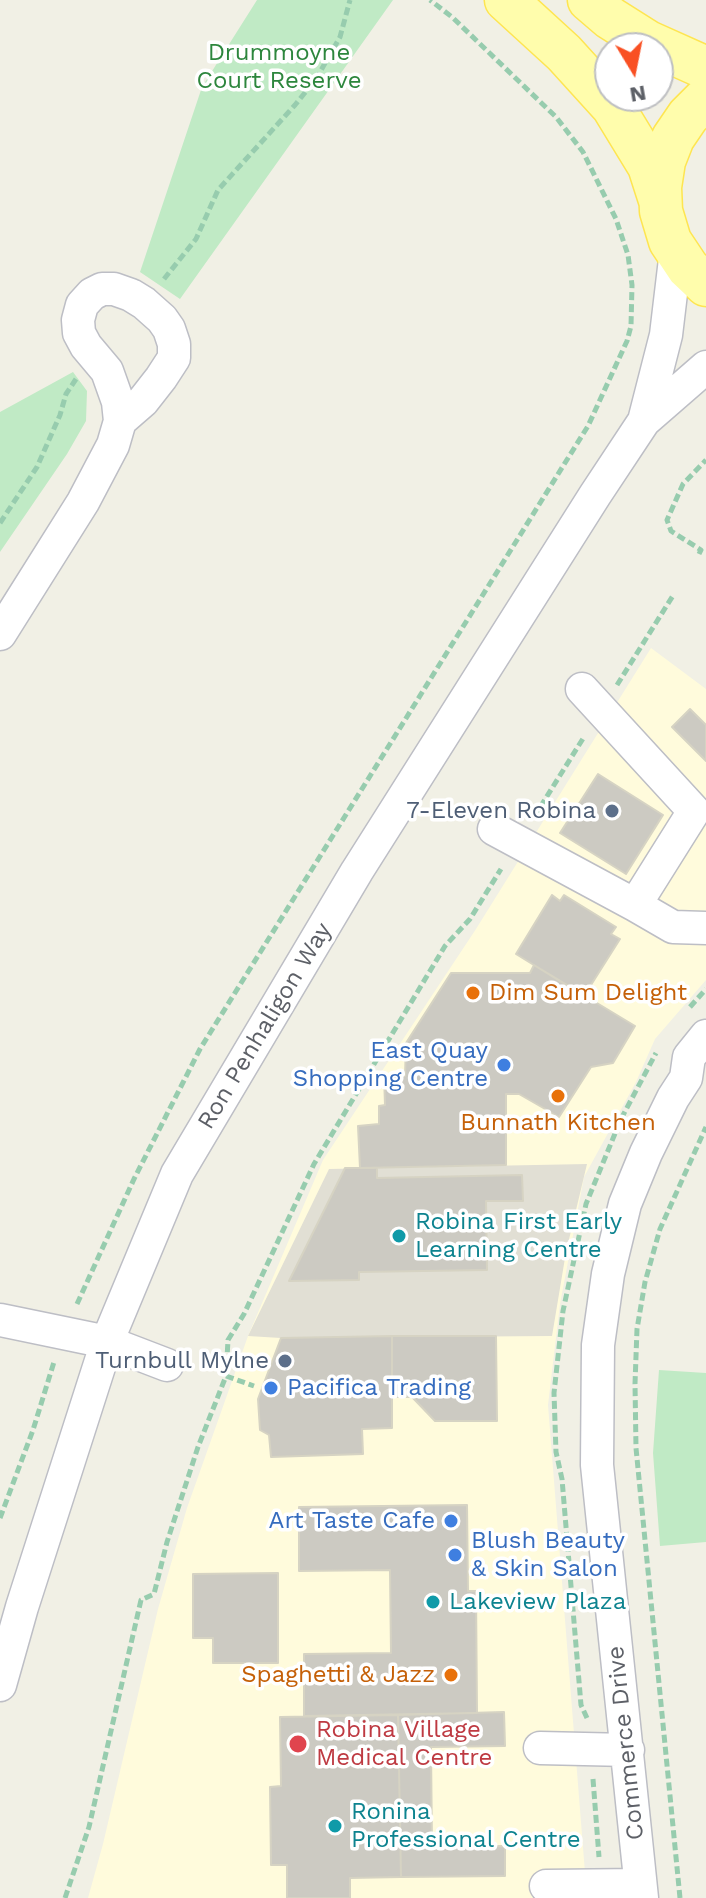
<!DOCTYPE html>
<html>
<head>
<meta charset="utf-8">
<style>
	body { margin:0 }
	#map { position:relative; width:706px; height:1898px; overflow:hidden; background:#f1f0e5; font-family:"Work Sans",sans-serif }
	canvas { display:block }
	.north { position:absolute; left:594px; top:32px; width:80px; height:80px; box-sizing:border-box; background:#fff; border:2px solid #bebfc2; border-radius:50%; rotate:170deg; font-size:22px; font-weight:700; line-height:32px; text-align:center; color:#5d6067 }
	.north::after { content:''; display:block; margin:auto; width:28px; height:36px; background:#f95023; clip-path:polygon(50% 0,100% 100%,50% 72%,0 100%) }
</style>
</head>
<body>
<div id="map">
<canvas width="706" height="1898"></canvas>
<div class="north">N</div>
</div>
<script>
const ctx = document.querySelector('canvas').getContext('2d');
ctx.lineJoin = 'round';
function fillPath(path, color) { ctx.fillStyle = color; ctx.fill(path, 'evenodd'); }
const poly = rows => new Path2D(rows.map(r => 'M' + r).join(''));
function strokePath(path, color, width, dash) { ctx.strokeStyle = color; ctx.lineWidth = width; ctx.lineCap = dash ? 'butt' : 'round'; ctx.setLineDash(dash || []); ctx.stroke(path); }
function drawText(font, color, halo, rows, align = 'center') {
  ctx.font = font + ' "Work Sans",sans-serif'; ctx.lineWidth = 7; ctx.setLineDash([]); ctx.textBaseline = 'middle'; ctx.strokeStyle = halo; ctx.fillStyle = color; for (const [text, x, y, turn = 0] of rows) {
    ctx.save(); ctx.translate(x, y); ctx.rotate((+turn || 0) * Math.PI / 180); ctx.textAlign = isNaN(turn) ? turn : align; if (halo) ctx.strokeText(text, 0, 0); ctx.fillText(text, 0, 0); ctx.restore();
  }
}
fillPath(poly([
	[651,648,706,689,706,980,655,1039,636,1082,584,1177,560,1304,548,1405,587,1898,88,1898,103,1844,158,1609,187,1508,248,1336,323,1160,476,929]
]), '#fffbdc');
fillPath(poly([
	[587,1164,566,1252,552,1336,281,1338,248,1336,329,1169]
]), '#e1dfd4');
fillPath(poly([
	[257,0,393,0,180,299,140,272,202,87],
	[73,372,87,391,86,421,67,454,0,552,0,412],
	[659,1370,706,1373,706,1542,660,1546,653,1453]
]), '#c0eac5');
const building = poly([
	[690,709,706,725,706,761,672,727,690,709],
	[598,774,663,815,626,874,560,833,598,774],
	[552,895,560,901,564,895,616,927,611,934,620,939,584,996,516,954,552,895],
	[534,965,635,1026,613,1063,591,1067,559,1117,519,1094,506,1094,506,1165,360,1168,358,1126,379,1124,379,1106,385,1105,384,1075,405,1076,406,1043,451,973,530,973,534,965],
	[345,1168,377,1168,377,1178,522,1175,523,1201,486,1201,487,1270,359,1272,359,1280,289,1281,345,1168],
	[392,1336,392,1428,362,1429,363,1454,271,1457,269,1435,260,1430,258,1399,281,1338,392,1336],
	[392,1336,496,1336,497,1421,435,1421,412,1397,392,1397,392,1336],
	[467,1505,468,1591,476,1591,477,1713,304,1716,304,1654,391,1653,390,1570,299,1571,299,1507,467,1505],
	[278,1573,278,1663,213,1663,213,1638,193,1638,193,1574,278,1573],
	[504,1712,505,1746,431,1747,432,1847,505,1846,505,1876,401,1877,398,1715,504,1712],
	[398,1715,401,1877,350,1878,350,1898,287,1898,287,1865,271,1865,270,1787,281,1786,280,1717,398,1715]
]);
fillPath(building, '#cccac2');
strokePath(building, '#d6d3c3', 2);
const minor = poly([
	[644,421,666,335,676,251],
	[0,634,83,502,113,445,120,421,118,402,107,371,86,346,79,333,78,320,82,305,92,294,102,289,114,289,131,295,144,303,162,319,169,329,174,344,174,358,161,378,143,401,120,421],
	[494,829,635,905,694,811,582,689],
	[635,905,673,927,706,928],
	[0,1320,107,1342,167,1365],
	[0,1685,22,1607,107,1342,177,1174,357,871,595,495,644,421,706,367],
	[540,1748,628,1750],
	[546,1886,640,1885],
	[642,1898,597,1465,598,1345,608,1274,625,1204,646,1153,673,1098,686,1078,689,1057,706,1036]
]);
const major = poly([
	[506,0,564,53,613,107,649,166,660,200],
	[589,0,610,18,648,42,706,68],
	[706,98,688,116,673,138,664,161,660,187,661,211,670,241,688,268,706,285]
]);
strokePath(minor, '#bdbec5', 35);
strokePath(major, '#fee551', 45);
strokePath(poly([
	[164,279,196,239,218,190,295,105,316,79,340,37,350,0],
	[0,523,37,467,60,415,66,394,76,379],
	[699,554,701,550,671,531,667,520,683,484,706,460],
	[617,685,674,594],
	[534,817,584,737],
	[690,1007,706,989],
	[77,1304,134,1179,200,1049,588,426,627,341,631,326,632,285,628,255,616,219,583,152,556,117,452,17,430,0],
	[226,1376,254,1386],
	[0,1518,33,1430,54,1362],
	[587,1718,581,1705,562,1479,556,1452,554,1393,563,1311,586,1204,621,1119,656,1053],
	[593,1779,599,1857],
	[65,1898,89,1827,141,1600,154,1594,167,1542,198,1447,226,1376,228,1340,244,1314,314,1164,445,946,470,919,501,869],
	[680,1898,636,1448,635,1384,637,1329,645,1282,660,1229,706,1127]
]), '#97ccae', 5, [8, 4]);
strokePath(minor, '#fff', 32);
strokePath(major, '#fffdac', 42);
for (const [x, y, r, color] of [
	[612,811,8,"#5c6f8a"],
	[473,993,8,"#e8710a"],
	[504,1065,8,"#3f7fe0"],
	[558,1096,8,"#e8710a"],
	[399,1236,8,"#0f9aa8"],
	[285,1361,8,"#5c6f8a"],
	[271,1388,8,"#3f7fe0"],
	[451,1521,8,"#3f7fe0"],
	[455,1555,8,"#3f7fe0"],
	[433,1602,8,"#0f9aa8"],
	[451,1675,8,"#e8710a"],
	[298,1744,10,"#e0444e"],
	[335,1826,8,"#0f9aa8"]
]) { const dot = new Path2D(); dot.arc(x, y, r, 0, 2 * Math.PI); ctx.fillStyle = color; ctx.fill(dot); strokePath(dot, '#fff', 3); }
drawText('24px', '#2d863d', '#fff', [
	["Drummoyne",279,53],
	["Court Reserve",279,81]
]);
drawText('24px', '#4e5e75', '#fff', [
	["7-Eleven Robina",596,811],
	["Turnbull Mylne",269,1361]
], 'right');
drawText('24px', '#c56008', '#fff', [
	["Dim Sum Delight",489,993],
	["Bunnath Kitchen",558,1123,"center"],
	["Spaghetti & Jazz",435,1675,"right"]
], 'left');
drawText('24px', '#5d6067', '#fff', [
	["Ron Penhaligon Way",265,1026,-59],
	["Commerce Drive",626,1743,-96]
]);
drawText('24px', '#366cbe', '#fff', [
	["East Quay",488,1051],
	["Shopping Centre",488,1079],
	["Pacifica Trading",287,1388,"left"],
	["Art Taste Cafe",435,1521],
	["Blush Beauty",471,1541,"left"],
	["& Skin Salon",471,1569,"left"]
], 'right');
drawText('24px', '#0d838f', '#fff', [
	["Robina First Early",415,1222],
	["Learning Centre",415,1250],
	["Lakeview Plaza",449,1602],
	["Ronina",351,1812],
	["Professional Centre",351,1840]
], 'left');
drawText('24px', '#be3a42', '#fff', [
	["Robina Village",316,1730],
	["Medical Centre",316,1758]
], 'left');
</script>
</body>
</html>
